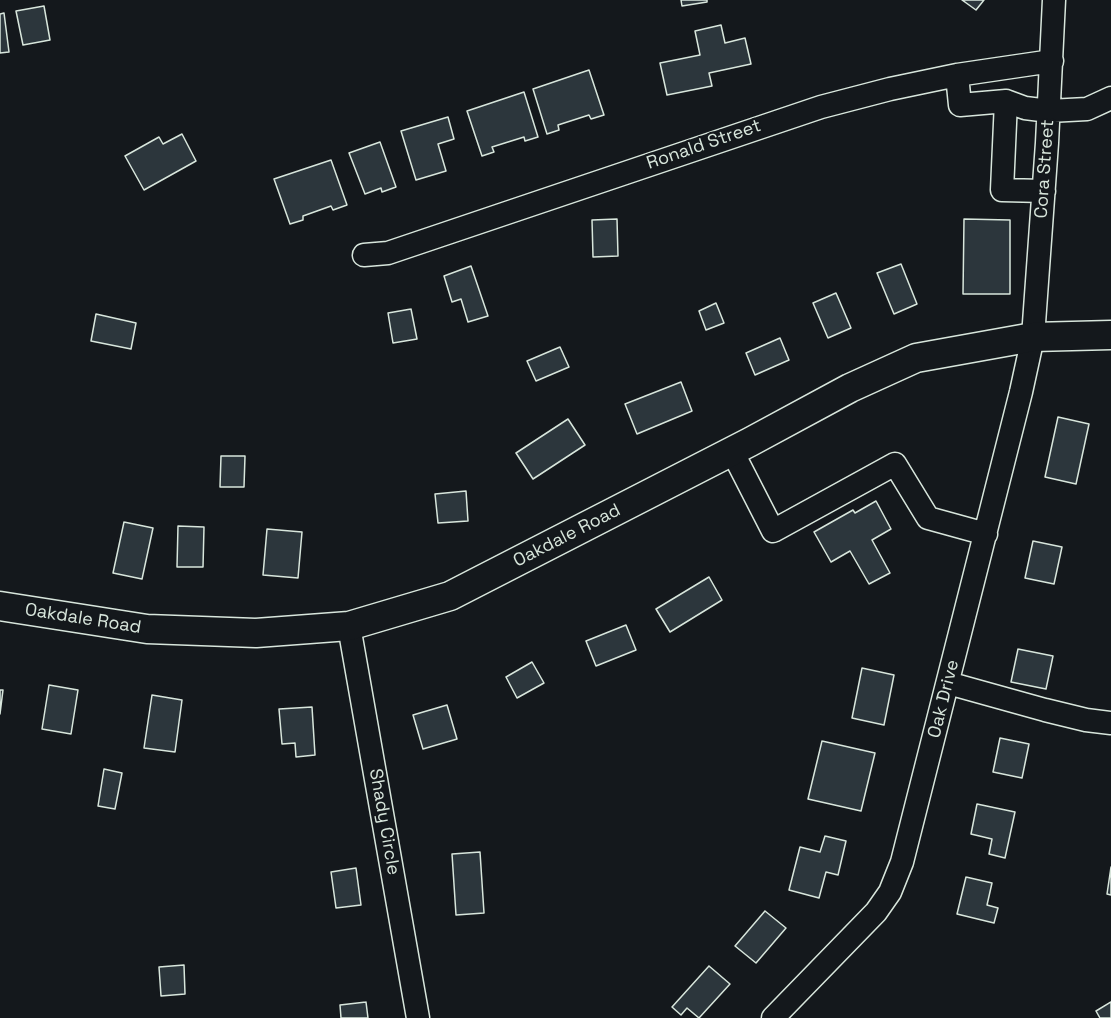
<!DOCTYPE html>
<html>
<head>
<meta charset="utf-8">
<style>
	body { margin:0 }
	canvas { display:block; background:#14181c }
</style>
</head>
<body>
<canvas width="1111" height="1018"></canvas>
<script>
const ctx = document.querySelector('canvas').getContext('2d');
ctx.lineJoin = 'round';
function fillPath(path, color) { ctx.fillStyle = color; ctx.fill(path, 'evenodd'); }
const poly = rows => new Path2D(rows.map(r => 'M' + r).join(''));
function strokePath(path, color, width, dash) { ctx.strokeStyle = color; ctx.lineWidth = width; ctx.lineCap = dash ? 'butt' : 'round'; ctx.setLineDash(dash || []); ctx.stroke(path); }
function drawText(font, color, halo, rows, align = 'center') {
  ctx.font = font + ' "Space Grotesk",sans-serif'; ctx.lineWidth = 4.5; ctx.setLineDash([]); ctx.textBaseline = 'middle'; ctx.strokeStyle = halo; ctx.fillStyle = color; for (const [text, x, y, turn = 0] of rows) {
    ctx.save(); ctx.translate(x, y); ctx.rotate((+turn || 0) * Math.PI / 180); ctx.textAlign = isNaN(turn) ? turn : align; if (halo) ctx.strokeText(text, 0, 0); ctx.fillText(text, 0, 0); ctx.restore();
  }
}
const building = poly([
	[681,0,707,0,707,2,682,6,681,0],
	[962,0,984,0,976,10,962,0],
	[44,6,50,40,23,45,16,11,44,6],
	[4,13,9,52,0,53,0,14,4,13],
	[721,25,725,43,745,38,751,64,709,73,712,86,667,95,660,63,700,55,695,31,721,25],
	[589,70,604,115,591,119,589,115,558,125,559,130,547,134,533,89,589,70],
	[524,92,538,137,525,141,524,137,492,147,494,152,482,156,467,111,524,92],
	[448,117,454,139,438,144,446,171,416,180,401,131,448,117],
	[182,134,196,161,144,190,125,156,159,137,163,144,182,134],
	[380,142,396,187,382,192,381,188,365,194,349,153,380,142],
	[331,160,347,205,333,210,331,206,303,216,303,220,290,224,274,179,331,160],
	[617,219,618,256,593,257,592,220,617,219],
	[964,219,1010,220,1010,294,963,294,964,219],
	[901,264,917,304,894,314,877,273,901,264],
	[471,266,488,316,468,322,461,299,452,302,444,276,471,266],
	[836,293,851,328,828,338,813,303,836,293],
	[716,303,724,323,706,330,699,311,716,303],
	[411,309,417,339,393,343,388,313,411,309],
	[96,314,136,323,131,349,91,341,96,314],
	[780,338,789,360,755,375,746,353,780,338],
	[560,347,569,367,536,381,527,361,560,347],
	[681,382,692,411,637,434,625,404,681,382],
	[1058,417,1089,424,1076,484,1045,477,1058,417],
	[568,419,585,445,533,479,516,453,568,419],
	[221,456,245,456,244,487,220,487,221,456],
	[466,491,468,521,438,523,435,494,466,491],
	[876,501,891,529,872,540,890,573,869,584,850,551,831,562,814,532,853,510,855,513,876,501],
	[124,522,153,528,142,579,113,573,124,522],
	[178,526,204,527,203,567,177,567,178,526],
	[267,529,302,532,298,578,263,575,267,529],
	[1033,541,1062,547,1054,584,1025,578,1033,541],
	[709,577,722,600,670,632,656,609,709,577],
	[626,625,636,650,596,666,586,641,626,625],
	[1018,649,1053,656,1046,689,1011,682,1018,649],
	[532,662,544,683,517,698,506,677,532,662],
	[862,668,894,675,884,725,852,718,862,668],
	[49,685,78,690,71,734,42,729,49,685],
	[0,690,3,690,0,714,0,690],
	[152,695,182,700,175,752,144,748,152,695],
	[447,705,457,739,423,749,413,715,447,705],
	[312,707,315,755,296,757,295,743,282,744,279,709,312,707],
	[1000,738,1029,744,1022,778,993,772,1000,738],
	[822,741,875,753,861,811,808,799,822,741],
	[104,769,122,773,115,809,98,806,104,769],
	[977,804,1015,812,1005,858,989,854,992,839,971,834,977,804],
	[825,836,846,841,838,875,826,872,819,898,789,890,800,847,820,852,825,836],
	[480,852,484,913,456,915,452,854,480,852],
	[1111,867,1111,895,1107,894,1111,867],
	[356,868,361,905,336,908,331,872,356,868],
	[966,877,992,883,987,905,998,908,994,923,957,914,966,877],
	[765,911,786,928,756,963,735,946,765,911],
	[184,965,185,994,161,996,159,967,184,965],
	[709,966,730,984,699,1018,687,1008,681,1015,672,1007,709,966],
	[366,1002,368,1018,341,1018,340,1005,366,1002],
	[1111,1002,1111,1018,1100,1018,1096,1011,1111,1002]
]);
fillPath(building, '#2c363c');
strokePath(building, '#d8e6dc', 1.5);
const minor = poly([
	[957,75,960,105,1006,101,1025,108,1049,111,1087,109,1111,98],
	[1006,101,1002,190,1044,191],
	[364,255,388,253,821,107,890,89,957,75,1052,61],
	[732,451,773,531,895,464,928,518,986,534],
	[349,626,418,1018],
	[948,683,1045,710,1086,720,1111,723],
	[773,1018,876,912,890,892,902,862,1021,392,1033,337,1047,143,1054,0]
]);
const major = poly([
	[0,606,147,629,256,633,349,626,450,596,750,442,850,388,916,358,1033,337,1111,335]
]);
strokePath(minor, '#d8e6dc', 25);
strokePath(major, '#d8e6dc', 31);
strokePath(minor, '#14181c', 22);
strokePath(major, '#14181c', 28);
drawText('18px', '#d8e6dc', '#14181c', [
	["Ronald Street",704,145,-19],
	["Cora Street",1045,169,-86],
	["Oakdale Road",567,536,-27],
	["Oakdale Road",83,619,9],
	["Oak Drive",944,699,-76],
	["Shady Circle",384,822,80]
]);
</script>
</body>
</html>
